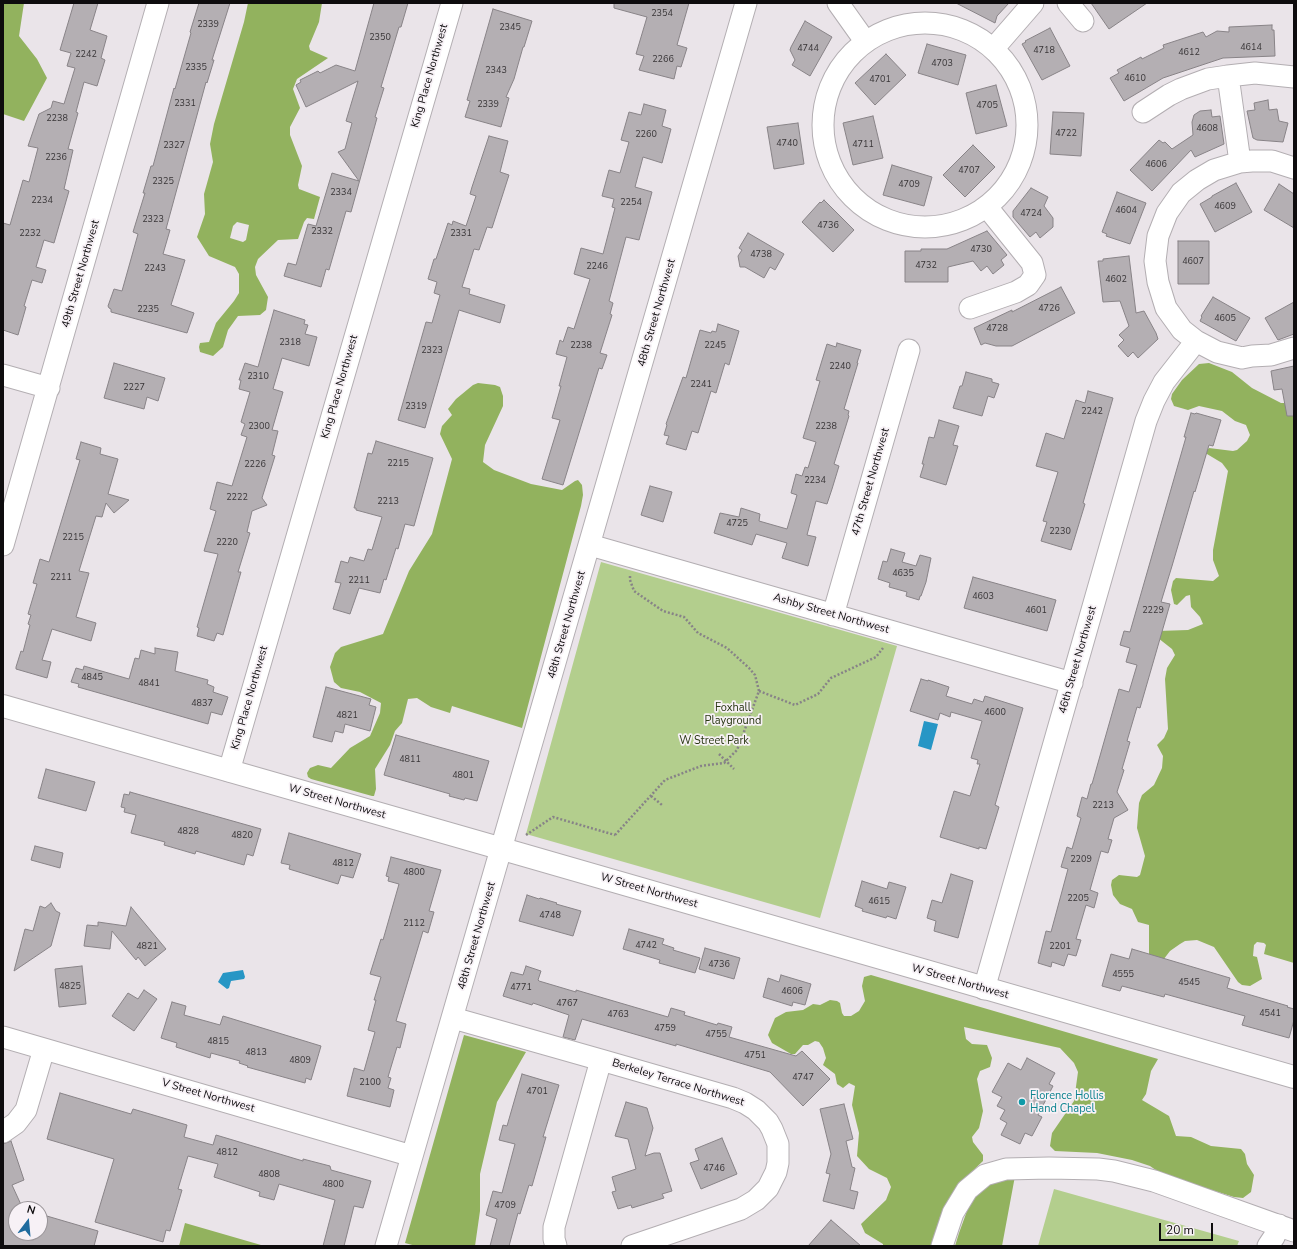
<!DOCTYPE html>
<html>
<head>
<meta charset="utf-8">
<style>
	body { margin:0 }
	#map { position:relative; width:1297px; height:1249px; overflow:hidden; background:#eae4e9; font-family:"Nunito Sans",sans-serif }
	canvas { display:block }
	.frame { position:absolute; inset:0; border:4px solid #0e0c0e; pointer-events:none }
	.north { position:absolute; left:8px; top:1201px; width:40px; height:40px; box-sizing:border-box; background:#f7f1f6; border:1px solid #9a9599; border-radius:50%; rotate:16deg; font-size:11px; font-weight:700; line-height:16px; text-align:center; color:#0e0c0e }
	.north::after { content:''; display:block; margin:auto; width:14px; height:18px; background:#1f6b9e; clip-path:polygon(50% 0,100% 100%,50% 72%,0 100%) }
	.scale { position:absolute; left:1159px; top:1223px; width:54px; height:18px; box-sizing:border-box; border:2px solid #0e0c0e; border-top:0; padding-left:5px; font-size:12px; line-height:14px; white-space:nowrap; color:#0e0c0e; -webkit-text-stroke:3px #f7f1f6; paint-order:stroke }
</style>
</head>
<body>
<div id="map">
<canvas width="1297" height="1249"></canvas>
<div class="frame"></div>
<div class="north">N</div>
<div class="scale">20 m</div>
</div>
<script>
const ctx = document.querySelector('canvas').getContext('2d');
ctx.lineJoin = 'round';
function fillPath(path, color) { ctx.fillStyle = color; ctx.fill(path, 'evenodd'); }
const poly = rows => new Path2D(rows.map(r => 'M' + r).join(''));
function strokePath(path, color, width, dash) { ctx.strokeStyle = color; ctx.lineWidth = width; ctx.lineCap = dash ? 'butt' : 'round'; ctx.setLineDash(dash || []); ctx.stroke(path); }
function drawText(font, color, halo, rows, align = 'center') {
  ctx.font = font + ' "Nunito Sans",sans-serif'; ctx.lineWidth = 3.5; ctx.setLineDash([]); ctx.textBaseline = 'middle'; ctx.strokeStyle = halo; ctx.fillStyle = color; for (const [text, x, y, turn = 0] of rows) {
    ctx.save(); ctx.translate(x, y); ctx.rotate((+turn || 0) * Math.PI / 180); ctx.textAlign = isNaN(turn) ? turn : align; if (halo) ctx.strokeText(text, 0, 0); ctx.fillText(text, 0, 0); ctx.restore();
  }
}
fillPath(poly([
	[601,562,897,646,820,918,526,834],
	[1054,1189,1239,1241,1237,1246,1038,1246]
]), '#b3ce8d');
fillPath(poly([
	[3,3,24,3,19,36,37,59,47,78,24,121,3,114],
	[248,3,322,3,319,22,309,46,310,50,328,58,297,79,293,89,300,108,290,127,290,135,302,166,298,185,299,189,320,197,314,219,307,218,304,222,298,239,278,240,258,259,255,267,256,275,268,297,266,310,260,315,238,316,228,330,223,347,213,356,200,352,199,347,200,343,209,342,216,323,234,301,239,293,239,274,235,267,209,256,197,237,205,214,204,194,213,162,210,144,214,124,244,22],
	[237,222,249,225,246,240,243,242,230,238,233,226],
	[1209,363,1232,372,1252,388,1281,403,1294,403,1294,963,1264,954,1266,945,1264,943,1257,942,1254,945,1253,956,1257,957,1262,979,1250,986,1242,985,1238,982,1214,947,1197,940,1185,941,1180,944,1170,951,1160,964,1149,961,1149,925,1138,922,1132,909,1120,904,1113,895,1111,885,1112,880,1119,875,1137,877,1140,875,1145,856,1137,828,1139,803,1142,795,1154,785,1162,768,1163,756,1157,745,1164,738,1168,729,1165,679,1167,668,1175,655,1172,649,1158,638,1158,631,1188,630,1203,624,1200,617,1191,607,1190,595,1186,596,1177,605,1174,604,1171,590,1173,581,1176,578,1213,581,1219,576,1213,560,1213,550,1228,471,1222,463,1207,454,1207,450,1209,448,1233,451,1237,450,1247,441,1250,435,1246,425,1235,421,1222,411,1199,406,1188,410,1174,406,1171,399,1172,394,1182,380,1199,364],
	[478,383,495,385,500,387,503,396,503,406,485,445,483,462,494,470,531,484,562,490,575,481,578,480,582,485,583,495,581,506,522,728,452,706,450,713,431,707,417,698,408,699,402,723,395,731,390,745,375,769,376,789,374,796,372,796,311,779,308,777,307,773,310,768,318,765,331,768,350,748,370,736,380,713,381,703,360,692,341,688,334,682,330,667,335,653,341,647,383,634,409,571,432,534,452,459,440,434,442,426,452,415,448,409,456,399,473,385],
	[871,975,1158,1059,1151,1071,1146,1094,1142,1100,1169,1116,1176,1136,1191,1137,1211,1146,1241,1149,1245,1154,1247,1164,1254,1175,1251,1192,1243,1198,1234,1197,1163,1175,1150,1166,1132,1160,1097,1153,1055,1151,1050,1146,1052,1133,1074,1101,1078,1072,1074,1063,1060,1048,964,1027,966,1039,972,1044,987,1045,992,1058,990,1067,980,1071,977,1079,983,1111,979,1128,972,1137,973,1142,983,1155,983,1161,960,1183,940,1217,932,1246,883,1246,883,1244,865,1233,861,1224,886,1200,891,1187,887,1178,869,1169,857,1156,859,1133,852,1105,855,1086,849,1083,843,1088,837,1084,835,1074,823,1065,826,1058,823,1048,819,1042,815,1041,808,1045,803,1045,795,1054,791,1054,772,1043,768,1035,775,1018,786,1012,803,1010,813,1004,820,1005,830,1000,837,1001,840,1003,842,1013,844,1016,851,1016,859,1011,865,1001,862,986,864,977],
	[464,1035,526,1052,497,1102,480,1174,480,1211,475,1246,416,1246,405,1243],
	[1015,1176,1002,1246,955,1246,959,1233,971,1200,992,1181],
	[185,1223,261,1245,261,1246,179,1246]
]), '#92b25e');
fillPath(poly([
	[924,721,938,724,931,750,918,746],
	[243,970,245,977,244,979,231,981,229,988,227,989,218,982,223,973]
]), '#2796c5');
const building = poly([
	[74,3,98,3,90,30,107,36,101,58,105,60,97,86,84,82,76,112,78,113,68,149,73,150,64,189,69,191,54,243,44,240,36,267,46,270,42,283,32,280,24,306,26,307,18,335,3,330,3,223,10,225,23,180,29,182,38,148,28,146,39,114,51,108,53,101,64,104,75,68,67,66,71,53,60,50,74,3],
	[199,3,230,3,212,60,214,60,207,83,206,82,166,229,170,230,163,254,185,260,171,305,194,313,187,333,111,312,111,309,109,308,108,306,114,289,122,291,138,234,133,232,145,193,143,193,151,166,153,166,174,88,175,89,191,33,190,32,199,3],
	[374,3,408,3,401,27,399,27,381,87,384,88,375,117,377,118,351,212,346,211,329,270,326,269,321,287,284,276,288,263,296,265,308,224,316,226,332,173,359,181,338,152,345,149,352,123,346,121,358,81,306,107,296,85,301,82,300,80,318,71,320,73,336,65,355,71,374,3],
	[614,3,689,3,677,45,687,48,681,67,677,66,674,79,639,70,644,56,636,54,647,17,614,8,614,3],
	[956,3,1009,3,997,16,995,23,956,3],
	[1091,3,1147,3,1109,29,1091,3],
	[493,9,532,21,524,47,523,47,514,79,506,97,509,98,501,127,465,117,470,101,467,100,493,9],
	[805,21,832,37,810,76,792,65,795,60,790,50,791,47,805,21],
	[1272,25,1272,30,1274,30,1275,56,1223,58,1163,78,1124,101,1110,78,1119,73,1117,70,1141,57,1142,59,1164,48,1163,45,1203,32,1206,37,1217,31,1229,32,1229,27,1272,25],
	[1050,28,1070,66,1042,80,1022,44,1026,42,1025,41,1050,28],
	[927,44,966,55,958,85,918,73,927,44],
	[886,54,906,75,875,105,855,83,886,54],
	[996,85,1007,126,976,134,966,93,996,85],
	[1268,100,1269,110,1277,109,1279,121,1288,123,1283,142,1257,140,1253,138,1247,111,1255,110,1254,103,1268,100],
	[644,104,666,110,662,126,671,129,662,163,643,157,635,187,652,192,648,207,639,240,626,237,609,301,613,303,610,314,612,315,600,353,607,355,602,369,599,368,563,485,542,479,560,420,552,418,561,386,559,386,567,357,556,354,560,340,563,342,568,327,574,329,590,279,574,274,581,248,603,254,615,208,612,207,614,199,602,196,609,170,620,173,629,142,621,140,629,112,641,115,644,104],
	[1211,110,1212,117,1220,116,1224,144,1195,157,1191,150,1152,191,1130,170,1159,140,1163,143,1165,142,1172,149,1193,135,1192,122,1194,115,1200,111,1211,110],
	[1053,112,1084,113,1081,156,1050,154,1053,112],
	[873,116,883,158,853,165,843,123,873,116],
	[798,123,804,164,774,169,767,127,798,123],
	[489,136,508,141,500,172,509,175,492,228,487,227,479,250,474,249,462,287,470,289,469,294,505,305,500,323,459,310,425,428,398,420,426,322,432,323,440,295,434,293,437,282,428,279,434,259,436,259,448,223,452,225,453,221,466,226,476,196,470,194,472,187,489,136],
	[973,145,995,167,965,197,943,175,973,145],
	[892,165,932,177,924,206,883,195,892,165],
	[1236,183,1252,212,1215,232,1200,204,1212,197,1212,196,1236,183],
	[1279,184,1294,194,1294,228,1264,210,1279,184],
	[1031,188,1048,197,1044,206,1053,218,1053,227,1040,238,1036,232,1030,237,1013,217,1013,211,1031,188],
	[1117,192,1146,203,1130,244,1106,236,1107,234,1102,232,1117,192],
	[824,200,854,230,833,252,802,222,820,202,821,203,824,200],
	[987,231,1007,255,1001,260,1004,265,993,274,987,266,981,271,973,261,948,267,948,282,905,282,905,251,921,251,921,249,947,249,987,231],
	[748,233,784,254,775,270,770,267,764,278,745,267,740,267,738,256,742,250,739,248,748,233],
	[1178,241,1209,241,1209,284,1178,284,1178,241],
	[1129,256,1136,313,1144,311,1156,333,1158,339,1138,358,1133,352,1128,357,1118,346,1124,340,1119,335,1129,326,1120,301,1103,302,1098,261,1103,261,1103,259,1129,256],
	[1061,287,1075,313,1012,346,996,346,985,343,981,345,974,328,1012,310,1012,312,1061,287],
	[1213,297,1250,318,1236,341,1200,321,1202,317,1201,316,1213,297],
	[1294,302,1294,334,1278,340,1265,318,1294,302],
	[274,310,305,320,304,324,308,325,305,334,317,337,309,366,282,358,273,389,283,392,272,430,278,431,272,455,275,456,262,498,267,505,252,511,247,532,250,533,238,572,241,572,223,635,217,633,214,641,197,636,199,628,197,627,218,554,204,551,216,511,210,509,217,482,232,486,247,437,241,435,245,424,241,422,250,392,239,389,241,380,239,380,245,363,258,367,274,310],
	[718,324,739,331,729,365,725,363,716,393,711,391,698,433,692,431,686,450,666,444,669,436,664,435,667,425,666,424,683,377,686,378,700,330,711,333,712,331,716,332,718,324],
	[837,343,861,350,857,363,858,363,844,409,849,411,848,415,849,416,834,464,839,466,832,489,827,504,816,501,807,535,816,537,808,566,782,558,787,543,756,534,752,545,714,533,720,513,739,517,741,508,760,514,759,521,787,529,797,495,791,493,796,474,802,476,805,467,808,468,816,442,803,438,820,381,816,380,827,344,836,347,837,343],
	[114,363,165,378,158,401,147,397,144,409,104,398,114,363],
	[1294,366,1294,416,1287,416,1282,389,1274,390,1271,371,1294,366],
	[966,372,992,379,992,382,999,384,994,398,988,396,982,416,953,408,960,386,962,386,966,372],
	[1088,391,1113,398,1083,503,1085,504,1071,550,1041,541,1047,522,1043,521,1058,472,1036,466,1046,433,1064,439,1076,400,1085,403,1088,391],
	[1191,413,1195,414,1196,413,1221,420,1213,446,1209,445,1195,492,1194,491,1172,566,1161,602,1170,604,1140,708,1137,707,1127,741,1130,742,1122,769,1124,770,1117,792,1128,810,1114,818,1108,839,1112,840,1108,853,1101,851,1090,890,1098,893,1094,908,1086,905,1076,939,1081,940,1076,956,1068,954,1064,966,1052,962,1051,967,1038,963,1046,931,1051,932,1068,869,1061,867,1067,847,1072,849,1081,818,1077,816,1082,797,1087,799,1091,784,1092,784,1119,689,1129,692,1137,665,1126,662,1130,648,1120,645,1124,631,1130,632,1186,437,1184,437,1191,413],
	[939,420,959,426,953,445,958,446,946,485,920,477,924,464,922,464,929,437,934,438,939,420],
	[376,441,433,458,414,526,405,524,398,549,396,548,386,580,384,579,380,593,359,588,350,614,333,609,341,583,335,582,341,561,348,563,350,557,364,561,368,549,372,550,382,517,356,510,356,508,354,508,368,453,372,454,376,441],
	[81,442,101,448,100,454,118,459,108,494,129,500,114,513,106,503,102,517,96,516,79,571,89,573,76,617,96,623,91,641,52,629,42,660,51,662,47,678,16,669,16,667,21,651,23,652,30,625,28,624,31,615,28,614,37,584,33,583,40,559,49,562,80,460,76,459,81,442],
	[650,486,672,492,663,522,641,515,650,486],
	[891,549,905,553,902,562,916,566,920,555,931,558,926,582,921,596,920,596,919,600,906,596,907,592,889,587,890,583,878,579,883,561,887,562,891,549],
	[973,577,1056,600,1047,631,964,608,973,577],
	[155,648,178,652,175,671,208,680,207,684,214,687,213,692,228,697,222,715,211,712,208,724,78,687,79,684,71,682,76,668,83,670,84,666,129,679,135,658,139,659,141,650,155,654,155,648],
	[921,679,928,681,928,680,949,687,946,696,972,704,974,699,983,702,985,696,1023,708,995,805,999,807,986,849,979,847,979,849,940,837,954,791,970,796,980,764,977,764,978,760,971,758,982,721,951,712,950,717,940,713,938,720,910,711,921,679],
	[326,687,371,699,369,705,376,707,370,731,345,724,343,733,335,731,332,742,313,737,326,687],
	[396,735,489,761,477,801,465,798,464,800,449,796,450,794,384,775,396,735],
	[46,769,95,782,86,811,38,798,46,769],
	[130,792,261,829,253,856,247,854,244,865,196,851,195,854,164,845,165,842,131,833,136,815,124,812,125,808,121,807,124,794,129,795,130,792],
	[289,833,361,854,353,878,341,875,338,884,289,869,290,865,281,863,289,833],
	[35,846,63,853,60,868,31,860,35,846],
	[391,857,441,870,429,911,434,912,428,933,423,931,396,1021,406,1024,400,1048,397,1047,388,1077,391,1078,388,1088,394,1090,390,1107,347,1096,354,1068,364,1071,375,1032,368,1030,376,1000,374,1000,381,977,370,974,381,939,383,940,399,884,388,881,389,877,386,876,391,857],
	[951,874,973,881,958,938,934,931,936,921,927,918,932,900,942,903,951,874],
	[862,881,887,889,889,882,906,887,896,919,887,916,886,918,862,911,863,909,855,906,862,881],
	[527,895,539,899,540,898,557,903,556,904,581,911,573,936,519,921,527,895],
	[51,903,56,911,60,913,51,946,14,971,25,929,33,931,40,906,45,908,51,903],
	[131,907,166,949,145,966,138,957,136,960,112,931,110,949,84,946,87,925,98,926,98,922,126,926,131,907],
	[629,929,664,939,662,944,674,948,673,950,700,958,695,973,659,963,660,960,623,949,629,929],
	[705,948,740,958,734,979,699,969,705,948],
	[1132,949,1230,978,1227,988,1288,1006,1287,1007,1294,1009,1294,1020,1289,1038,1242,1025,1245,1016,1165,994,1164,997,1122,986,1120,991,1102,986,1111,954,1129,959,1132,949],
	[82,966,86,1004,59,1007,55,969,82,966],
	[526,966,541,971,538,980,539,981,576,992,576,990,668,1017,671,1008,685,1012,684,1015,717,1025,718,1023,732,1027,729,1037,796,1056,802,1051,830,1079,803,1106,770,1072,676,1044,676,1046,582,1019,575,1040,563,1037,569,1015,533,1003,532,1005,503,996,511,972,523,975,526,966],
	[781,975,811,984,805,1005,793,1002,792,1006,763,997,768,978,779,982,781,975],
	[144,990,157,999,134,1031,112,1016,128,993,138,999,144,990],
	[172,1002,186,1006,184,1015,220,1025,223,1016,321,1046,311,1080,306,1078,305,1083,247,1067,248,1066,239,1063,240,1061,211,1053,210,1058,176,1047,177,1043,161,1038,172,1002],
	[1027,1058,1055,1073,1049,1084,1053,1086,1038,1115,1042,1117,1032,1136,1025,1133,1020,1144,1001,1135,1007,1123,1000,1119,1005,1110,997,1106,1002,1097,992,1092,1008,1063,1021,1070,1027,1058],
	[522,1074,559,1085,543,1137,546,1137,532,1186,529,1185,520,1214,518,1213,509,1246,490,1246,497,1219,486,1215,493,1191,502,1193,515,1144,499,1140,503,1125,507,1126,522,1074],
	[60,1093,131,1114,133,1109,187,1125,184,1137,213,1145,216,1135,303,1161,303,1159,330,1166,331,1170,371,1181,363,1208,354,1206,344,1246,323,1246,335,1200,279,1184,274,1200,259,1196,260,1192,214,1177,218,1164,188,1156,178,1189,182,1190,170,1231,166,1230,163,1242,95,1222,114,1159,47,1139,60,1093],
	[626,1102,647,1108,653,1128,645,1156,654,1153,660,1153,672,1191,662,1194,664,1198,632,1208,631,1205,618,1209,612,1192,616,1191,612,1177,636,1169,628,1139,615,1136,626,1102],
	[844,1104,853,1139,846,1141,852,1167,855,1168,850,1190,858,1192,854,1209,823,1201,830,1174,826,1173,831,1154,820,1109,844,1104],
	[722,1138,737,1174,701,1189,690,1163,699,1160,695,1149,722,1138],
	[11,1141,24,1180,12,1185,23,1209,16,1209,16,1233,40,1233,40,1214,98,1231,94,1246,3,1246,3,1144,11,1141],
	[831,1220,861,1246,808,1246,831,1220]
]);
fillPath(building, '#b4afb3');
strokePath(building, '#888387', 1);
const minor = poly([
	[838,3,865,41],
	[1068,3,1083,21],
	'823 125a102 102 0 1 1 204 0a102 102 0 1 1-204 0Z',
	[994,48,1033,3],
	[1228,76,1240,162],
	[1143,112,1169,95,1181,89,1208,79,1228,76,1255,73,1294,77],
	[1294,168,1272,161,1252,161,1240,162,1214,170,1197,180,1181,193,1167,213,1158,236,1155,261,1158,282,1166,308,1182,330,1196,341,1217,352,1242,358,1252,356,1271,355,1294,348],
	[970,308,1016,292,1028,285,1035,275,1032,263,987,207],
	[3,375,49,388],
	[3,545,158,3],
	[590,545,1072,683],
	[833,615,909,350],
	[229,771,452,3],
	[984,989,1146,421,1154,401,1164,382,1196,341],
	[453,1018,601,1060],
	[3,1037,412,1156],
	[3,1132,16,1123,26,1110,44,1049],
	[386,1246,746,3],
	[556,1246,554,1239,554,1227,601,1060,733,1098,745,1103,756,1110,768,1122,772,1129,778,1144,778,1163,776,1172,768,1188,756,1200,741,1209,632,1246],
	[942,1246,953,1213,967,1190,985,1175,1006,1169,1049,1168,1098,1169,1114,1171,1154,1181,1294,1231],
	[1268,1246,1274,1237,1279,1225]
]);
const tertiary = poly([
	[3,706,520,854,1294,1077]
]);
strokePath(minor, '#b3aeb2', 23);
strokePath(tertiary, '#b3aeb2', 24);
strokePath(poly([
	[630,576,630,580,634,591,663,611,684,617,698,633,727,648,749,668,755,675,759,691,741,740],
	[759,691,795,705,818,694,831,678,876,657,883,648],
	[719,754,734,769],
	[651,796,662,805],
	[526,835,553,817,615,835]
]), '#878387', 2.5, [2, 2]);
strokePath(minor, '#fff', 21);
strokePath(tertiary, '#fff', 22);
strokePath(poly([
	[615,835,665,780,701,766,724,763,737,750,741,740]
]), '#878387', 2.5, [2, 2]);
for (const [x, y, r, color] of [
	[1022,1102,4,"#0f9aa8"]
]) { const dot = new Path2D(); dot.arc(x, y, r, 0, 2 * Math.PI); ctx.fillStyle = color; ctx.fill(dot); strokePath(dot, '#f7f1f6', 1.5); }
drawText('9px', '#383537', null, [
	["2354",662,14],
	["2339",208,25],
	["2345",510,28],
	["2350",380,38],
	["4614",1251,48],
	["4744",808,49],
	["4718",1044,51],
	["4612",1189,53],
	["2242",86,55],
	["2266",663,60],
	["4703",942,64],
	["2335",196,68],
	["2343",496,71],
	["4610",1135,79],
	["4701",880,80],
	["2331",185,104],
	["2339",488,105],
	["4705",987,106],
	["2238",57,119],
	["4608",1207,129],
	["4722",1066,134],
	["2260",646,135],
	["4740",787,144],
	["4711",863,145],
	["2327",174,146],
	["2236",56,158],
	["4606",1156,165],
	["4707",969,171],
	["2325",163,182],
	["4709",909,185],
	["2334",341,193],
	["2234",42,201],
	["2254",631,203],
	["4609",1225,207],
	["4604",1126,211],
	["4724",1031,214],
	["2323",153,220],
	["4736",828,226],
	["2332",322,232],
	["2232",30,234],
	["2331",461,234],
	["4730",981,250],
	["4738",761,255],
	["4607",1193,262],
	["4732",926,266],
	["2246",597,267],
	["2243",155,269],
	["4602",1116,280],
	["4726",1049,309],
	["2235",148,310],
	["4605",1225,319],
	["4728",997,329],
	["2318",290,343],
	["2238",581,346],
	["2245",715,346],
	["2323",432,351],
	["2240",840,367],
	["2310",258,377],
	["2241",701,385],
	["2227",134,388],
	["2319",416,407],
	["2242",1092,412],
	["2300",259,427],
	["2238",826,427],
	["2215",398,464],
	["2226",255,465],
	["2234",815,481],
	["2222",237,498],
	["2213",388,502],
	["4725",737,524],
	["2230",1060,532],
	["2215",73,538],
	["2220",227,543],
	["4635",903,574],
	["2211",61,578],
	["2211",359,581],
	["4603",983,597],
	["4601",1036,611],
	["2229",1153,611],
	["4845",92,678],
	["4841",149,684],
	["4837",202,704],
	["4600",995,713],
	["4821",347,716],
	["4811",410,760],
	["4801",463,776],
	["2213",1103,806],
	["4828",188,832],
	["4820",242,836],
	["2209",1081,860],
	["4812",343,864],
	["4800",414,873],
	["2205",1078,899],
	["4615",879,902],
	["4748",550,916],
	["2112",414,924],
	["4742",646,946],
	["4821",147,947],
	["2201",1060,947],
	["4736",719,965],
	["4555",1123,975],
	["4545",1189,983],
	["4825",70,987],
	["4771",521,988],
	["4606",792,992],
	["4767",567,1004],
	["4541",1270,1014],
	["4763",618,1015],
	["4759",665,1029],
	["4755",716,1035],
	["4815",218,1042],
	["4813",256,1053],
	["4751",755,1056],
	["4809",300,1061],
	["4747",803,1078],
	["2100",370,1083],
	["4701",537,1092],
	["4812",227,1153],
	["4746",714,1169],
	["4808",269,1175],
	["4800",333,1185],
	["4709",505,1206]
]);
drawText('11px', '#0e0c0e', '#f7f1f6', [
	["King Place Northwest",430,76,-74],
	["49th Street Northwest",81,274,-74],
	["48th Street Northwest",657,313,-74],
	["King Place Northwest",340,387,-74],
	["47th Street Northwest",871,482,-74],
	["Ashby Street Northwest",831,614,16],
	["48th Street Northwest",567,625,-74],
	["46th Street Northwest",1078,660,-74],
	["King Place Northwest",250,698,-74],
	["W Street Northwest",337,802,16],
	["W Street Northwest",649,891,16],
	["48th Street Northwest",477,936,-74],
	["W Street Northwest",960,982,16],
	["Berkeley Terrace Northwest",678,1083,17],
	["V Street Northwest",208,1096,16]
]);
drawText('11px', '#293713', '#f7f1f6', [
	["Foxhall",733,708],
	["Playground",733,721],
	["W Street Park",714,741]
]);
drawText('11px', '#0d838f', '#f7f1f6', [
	["Florence Hollis",1030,1096],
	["Hand Chapel",1030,1109]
], 'left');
</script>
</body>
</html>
